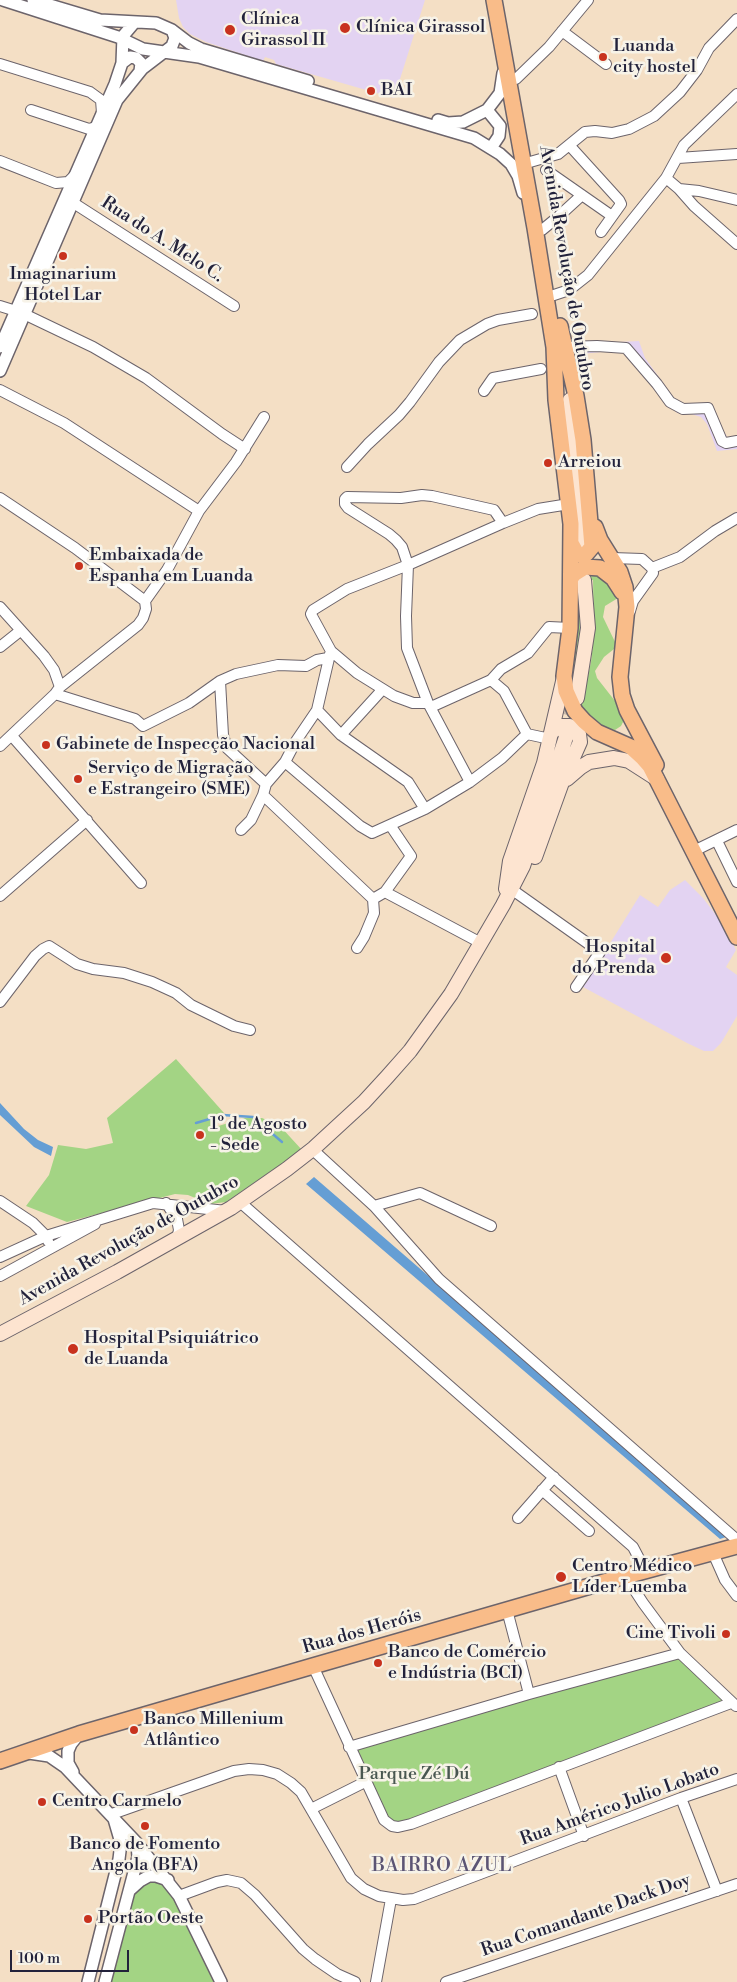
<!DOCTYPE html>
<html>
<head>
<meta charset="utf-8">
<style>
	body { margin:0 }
	#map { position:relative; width:737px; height:1982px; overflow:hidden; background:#f4dfc5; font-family:"Libre Bodoni",serif }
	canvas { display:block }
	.scale { position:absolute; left:10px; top:1950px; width:119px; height:22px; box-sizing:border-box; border:2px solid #22223b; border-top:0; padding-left:6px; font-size:15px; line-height:18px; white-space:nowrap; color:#22223b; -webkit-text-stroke:4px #f7f3e8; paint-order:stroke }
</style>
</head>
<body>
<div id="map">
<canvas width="737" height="1982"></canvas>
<div class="scale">100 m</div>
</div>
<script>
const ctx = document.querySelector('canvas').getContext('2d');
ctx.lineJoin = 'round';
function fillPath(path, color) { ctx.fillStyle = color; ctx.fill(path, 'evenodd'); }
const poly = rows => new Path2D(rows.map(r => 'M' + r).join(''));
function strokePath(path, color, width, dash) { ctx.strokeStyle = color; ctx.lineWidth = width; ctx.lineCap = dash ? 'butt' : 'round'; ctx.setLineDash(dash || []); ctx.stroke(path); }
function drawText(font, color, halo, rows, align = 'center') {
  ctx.font = font + ' "Libre Bodoni",serif'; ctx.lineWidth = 5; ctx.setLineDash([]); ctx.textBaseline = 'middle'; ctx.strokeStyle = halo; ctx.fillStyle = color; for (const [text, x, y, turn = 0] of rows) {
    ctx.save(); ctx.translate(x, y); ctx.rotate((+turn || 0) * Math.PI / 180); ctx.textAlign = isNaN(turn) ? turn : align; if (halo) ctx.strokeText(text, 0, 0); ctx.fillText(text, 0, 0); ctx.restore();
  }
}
fillPath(poly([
	[176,0,425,0,394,98,276,64,274,60,265,57,263,61,206,42,190,34,183,27,179,18],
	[639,341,645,358,677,402,684,407,711,408,727,437,737,440,737,449,717,451,707,424,701,417,685,412,677,413,652,378,622,350,581,354,580,344],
	[685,880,703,898,722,923,736,950,726,967,737,975,737,1016,721,1043,713,1051,704,1051,687,1043,583,987,640,895,658,907,670,890]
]), '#e3d3f2');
fillPath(poly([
	[599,570,618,598,605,606,603,617,616,644,614,649,604,657,595,671,597,678,615,701,624,720,621,726,615,730,602,727,583,712,569,683,579,578],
	[593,580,594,634,591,662,584,695,582,581],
	[176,1059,224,1113,212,1118,215,1127,245,1118,262,1118,280,1126,302,1150,226,1202,210,1204,188,1195,175,1194,67,1222,26,1206,49,1175,58,1145,86,1149,113,1143,107,1118],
	[680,1653,731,1703,392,1826,349,1747],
	[168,1880,221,1982,105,1982,138,1883]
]), '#a3d484');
fillPath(poly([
	[0,1103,24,1129,38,1140,53,1147,51,1156,34,1147,0,1115],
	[314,1177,729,1536,720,1539,306,1184]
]), '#659ed4');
strokePath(poly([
	[196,1123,223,1115,253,1117,282,1142]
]), '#659ed4', 2.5);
strokePath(poly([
	[561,735,572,697]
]), '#cab9a9', 14, [14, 7]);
const minor = poly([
	[562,31,606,64],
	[0,64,90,92,101,100,102,113],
	[516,79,549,47,588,0],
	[31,110,89,129,96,127],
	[570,146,619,200,621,204,601,232],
	[678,158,737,154],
	[0,161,56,183,68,182,75,175],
	[530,162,558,154,585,132,595,131,612,133,629,129,654,116,680,92,697,70,709,48,737,19],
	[546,170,612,216],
	[666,178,679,189,694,206,737,244],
	[679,189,699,191,737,200],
	[72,202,234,306],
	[542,230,559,216,582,195],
	[554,295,569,290,588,275,666,178,684,145,737,94],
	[0,306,16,311],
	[24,314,93,347,146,378,222,434,245,449],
	[565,347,597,346,626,348,657,384,670,402,683,409,708,408,722,441,726,443,737,441],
	[0,390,64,423,199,511],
	[484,391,493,378,541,369],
	[347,467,368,444,399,415,410,402,439,362,460,340,487,324,498,320,532,314],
	[0,498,75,548,145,601],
	[612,558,642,559,652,568,653,573,633,601,630,611],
	[652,568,680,557,715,531,737,518],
	[0,607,44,656,54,670,60,687],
	[0,647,20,631],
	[491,680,504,691,527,734],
	[220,681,223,735,227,748,266,784],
	[55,694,135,719,143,726,189,703,220,681,236,674,278,665,306,666,317,660,328,658],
	[428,703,413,703,394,696,357,673,331,651,313,618,311,614,313,610,347,589,408,565,503,523,538,509,569,504],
	[431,707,491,680,501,669,528,653,549,627,570,628],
	[317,710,341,735,408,782,425,809],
	[341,735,382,690],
	[12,736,141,883],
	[0,746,55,694,60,687,138,625,143,618,146,609,145,601,167,570,199,511,236,462,264,417],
	[285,762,360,826,372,833,425,809,470,782,502,758,527,734,550,739],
	[470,782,428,703,407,648,406,616,408,565,402,547,396,540,389,534,348,508,345,504,345,499,347,497,401,498,422,495,432,496,494,510,503,523],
	[263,795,373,899,374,913,364,937,357,948],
	[241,830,251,820,263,795,266,784,285,762,296,741,317,710,330,654],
	[717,841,737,882],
	[700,848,737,830],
	[514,891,600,952,576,987],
	[385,892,481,943],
	[0,896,87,820],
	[373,899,385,892,411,856,390,825],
	[0,1002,35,956,43,949,49,946,77,964,93,969,124,973,152,982,176,993,191,1005,234,1026,250,1030],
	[312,1149,374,1206,439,1279,737,1540],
	[0,1201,33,1223,46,1236,48,1241],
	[240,1202,633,1547,643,1566],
	[166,1203,177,1219,179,1230,177,1239],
	[374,1206,420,1193,491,1226],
	[0,1257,46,1236,153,1203,226,1211],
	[0,1276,95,1224],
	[542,1490,589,1531],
	[518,1518,554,1477],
	[713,1553,725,1580,737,1596],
	[626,1577,643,1603,680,1653,736,1706],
	[507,1610,529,1694],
	[313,1666,384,1820,392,1826,398,1827,411,1824,731,1703],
	[349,1747,529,1694,680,1653],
	[559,1767,584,1836],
	[681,1798,717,1891],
	[311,1809,365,1782],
	[112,1814,234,1771,249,1769,263,1770,277,1774,291,1783,301,1792,351,1878,364,1889,379,1896,403,1900,414,1899,681,1798,737,1779],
	[179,1896,217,1882,227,1880,241,1883,255,1895,303,1949,315,1959,337,1974,355,1982],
	[376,1982,391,1899],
	[446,1982,737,1884]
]);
const tertiary = poly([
	[3,0,118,37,143,49,199,57,474,138,500,154,511,164,518,176,523,193],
	[33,0,100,20,156,23,172,30,189,43,201,49,308,81],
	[122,63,130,57,136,58,141,63,140,71],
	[487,110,500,126,499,136,491,148],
	[438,120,448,123,463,122,487,110,500,93,503,73],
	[0,347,115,84,122,63,123,36,134,23],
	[0,371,117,100,142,69,172,46,175,38,172,30],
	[29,1753,49,1756,65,1767,136,1842,179,1896,221,1982],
	[73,1772,68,1763,68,1751,71,1744,79,1734],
	[130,1890,140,1881,149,1876,156,1876,168,1880],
	[88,1982,119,1859,121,1843,114,1819],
	[105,1982,138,1857,137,1843]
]);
const secondary = poly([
	[570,400,584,543],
	[577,698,588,628,584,580],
	[567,779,581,767,589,762,614,758,629,761,657,779],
	[535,857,561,785,580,742,579,734,570,726,561,726,552,732],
	[506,889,510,861,544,763,564,677],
	[0,1334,117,1272,231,1208,287,1169,314,1148,364,1102,387,1077,410,1051,451,994,503,905,523,866,566,737]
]);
const primary = poly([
	[494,0,535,228,554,347,556,400,571,524,570,628,564,676,566,691,575,711,584,721,597,732,631,747,643,758,650,766,737,937],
	[560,326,576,396,583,440,592,547,586,554,581,555,577,554,571,543],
	[595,527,600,540,620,572,625,587,627,607,620,677,622,695,627,710,656,765],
	[571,578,574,574,585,567,600,568,613,578,622,592],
	[0,1761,79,1734,313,1666,611,1580,737,1546]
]);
strokePath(minor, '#6c646b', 12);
strokePath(tertiary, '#6c646b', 14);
strokePath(secondary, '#6c646b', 16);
strokePath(primary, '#6c646b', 18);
strokePath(minor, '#fff', 10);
strokePath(tertiary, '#fff', 11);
strokePath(secondary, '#fde4d0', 14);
strokePath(primary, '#f9bc89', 15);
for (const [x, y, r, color] of [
	[345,28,6,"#c8321e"],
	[230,30,6,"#c8321e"],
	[603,57,5,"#c8321e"],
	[371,91,5,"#c8321e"],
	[63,256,5,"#c8321e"],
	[548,463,5,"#c8321e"],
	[79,566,5,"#c8321e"],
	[46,745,5,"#c8321e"],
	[78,779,5,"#c8321e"],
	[666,958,6,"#c8321e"],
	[200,1135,5,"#c8321e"],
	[73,1349,6,"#c8321e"],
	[561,1577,6,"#c8321e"],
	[726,1634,5,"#c8321e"],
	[378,1663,5,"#c8321e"],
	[134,1730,5,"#c8321e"],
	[42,1802,5,"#c8321e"],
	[145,1826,5,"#c8321e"],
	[88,1919,5,"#c8321e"]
]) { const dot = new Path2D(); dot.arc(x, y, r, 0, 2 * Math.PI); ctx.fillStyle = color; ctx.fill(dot); strokePath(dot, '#f7f3e8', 2); }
drawText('18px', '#22223b', '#f7f3e8', [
	["Clínica",241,20],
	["Girassol II",241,41],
	["Clínica Girassol",356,28],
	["Luanda",613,47],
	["city hostel",613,68],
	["BAI",381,91],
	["Imaginarium",63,275,"center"],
	["Hotel Lar",63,296,"center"],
	["Arreiou",558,463],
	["Embaixada de",89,556],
	["Espanha em Luanda",89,577],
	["Gabinete de Inspecção Nacional",56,745],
	["Serviço de Migração",88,769],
	["e Estrangeiro (SME)",88,790],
	["Hospital",655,948,"right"],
	["do Prenda",655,969,"right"],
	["1º de Agosto",210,1125],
	["- Sede",210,1146],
	["Hospital Psiquiátrico",84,1339],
	["de Luanda",84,1360],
	["Centro Médico",572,1567],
	["Líder Luemba",572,1588],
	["Cine Tivoli",716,1634,"right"],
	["Banco de Comércio",388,1653],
	["e Indústria (BCI)",388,1674],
	["Banco Millenium",144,1720],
	["Atlântico",144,1741],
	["Centro Carmelo",52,1802],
	["Banco de Fomento",145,1845,"center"],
	["Angola (BFA)",145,1866,"center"],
	["Portão Oeste",98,1919]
], 'left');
drawText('18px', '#22223b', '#f7f3e8', [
	["Rua do A. Melo C.",162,240,33],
	["Avenida Revolução de Outubro",566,268,80],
	["Avenida Revolução de Outubro",129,1241,-29],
	["Rua dos Heróis",362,1632,-16],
	["Rua Américo Julio Lobato",620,1805,-20],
	["Rua Comandante Dack Doy",586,1916,-19]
]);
drawText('18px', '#495751', '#f7f3e8', [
	["Parque Zé Dú",414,1775]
]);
ctx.letterSpacing = '1px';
drawText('19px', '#5c5574', '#f7f3e8', [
	["BAIRRO AZUL",442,1866]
]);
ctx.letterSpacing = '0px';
</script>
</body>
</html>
